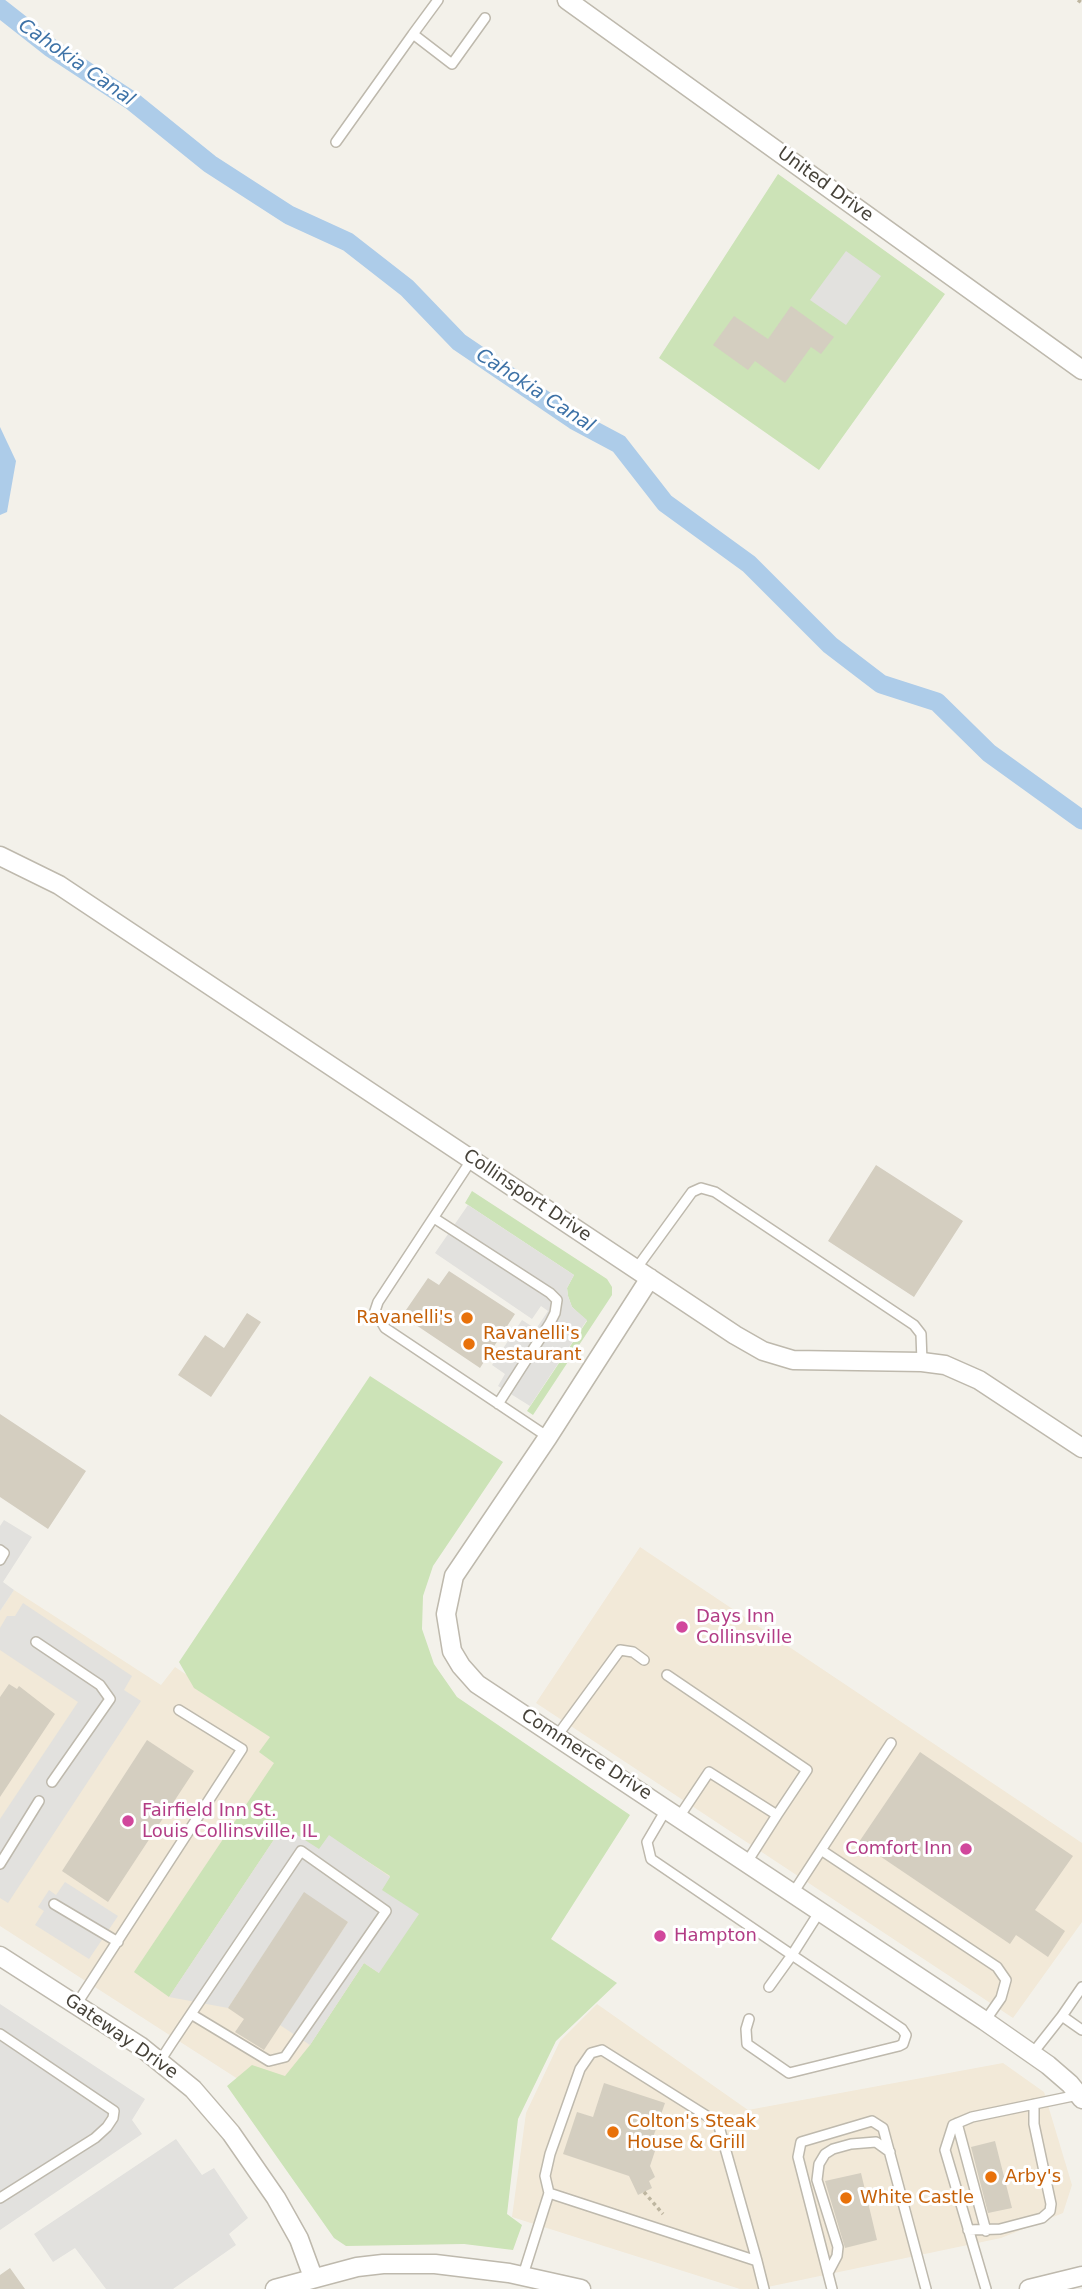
<!DOCTYPE html>
<html>
<head>
<meta charset="utf-8">
<style>
	body { margin:0 }
	canvas { display:block; background:#f3f1ea }
</style>
</head>
<body>
<canvas width="1082" height="2289"></canvas>
<script>
const ctx = document.querySelector('canvas').getContext('2d');
ctx.lineJoin = 'round';
function fillPath(path, color) { ctx.fillStyle = color; ctx.fill(path, 'evenodd'); }
const poly = rows => new Path2D(rows.map(r => 'M' + r).join(''));
function strokePath(path, color, width, dash) { ctx.strokeStyle = color; ctx.lineWidth = width; ctx.lineCap = dash ? 'butt' : 'round'; ctx.setLineDash(dash || []); ctx.stroke(path); }
function drawText(font, color, halo, rows, align = 'center') {
  ctx.font = font + ' "DejaVu Sans",sans-serif'; ctx.lineWidth = 6; ctx.setLineDash([]); ctx.textBaseline = 'middle'; ctx.strokeStyle = halo; ctx.fillStyle = color; for (const [text, x, y, turn = 0] of rows) {
    ctx.save(); ctx.translate(x, y); ctx.rotate((+turn || 0) * Math.PI / 180); ctx.textAlign = isNaN(turn) ? turn : align; if (halo) ctx.strokeText(text, 0, 0); ctx.fillText(text, 0, 0); ctx.restore();
  }
}
fillPath(poly([
	[640,1547,1082,1843,1082,1922,1013,2018,536,1703],
	[14,1590,161,1685,175,1667,290,1744,439,1908,297,2117,0,1926,0,1611],
	[597,2004,748,2110,1003,2063,1044,2092,1072,2185,1063,2213,1001,2238,758,2289,740,2289,512,2217,526,2113,560,2041]
]), '#f2e9d8');
fillPath(poly([
	[778,174,945,294,819,470,659,358],
	[472,1191,607,1279,612,1287,612,1295,533,1415,527,1411,587,1321,572,1307,568,1296,567,1288,574,1275,465,1203],
	[370,1376,503,1462,433,1566,423,1596,422,1629,434,1664,457,1697,630,1815,551,1939,617,1983,556,2041,518,2119,507,2214,522,2225,513,2250,464,2244,346,2246,334,2238,227,2086,252,2065,285,2076,310,2045,364,1963,379,1973,382,1889,390,1876,329,1836,319,1850,283,1826,169,1997,134,1972,274,1763,259,1752,270,1737,194,1688,179,1662]
]), '#cce3b7');
fillPath(poly([
	[846,251,881,276,846,325,810,300],
	[468,1205,574,1275,567,1288,568,1296,572,1307,587,1320,530,1406,498,1386,505,1374,492,1365,522,1320,536,1329,548,1311,541,1306,532,1319,435,1253],
	[4,1520,32,1537,3,1582,14,1590,0,1611,0,1526],
	[23,1603,132,1676,124,1690,141,1701,8,1903,0,1898,0,1819,78,1702,0,1650,0,1628,7,1616,15,1616],
	[283,1826,319,1849,329,1835,390,1877,382,1890,419,1914,379,1973,364,1963,310,2045,280,2025,348,1922,304,1893,228,2008,169,1997],
	[65,1882,118,1916,89,1959,35,1925,44,1911,38,1907,49,1890,56,1895],
	[0,2004,145,2099,132,2120,142,2134,0,2230],
	[176,2139,202,2175,214,2168,248,2218,229,2234,236,2245,173,2289,106,2289,75,2248,53,2262,34,2234]
]), '#e2e1de');
fillPath(poly([
	[0,427,16,461,7,512,0,515]
]), '#adcce9');
strokePath(poly([
	[0,8,51,48,132,101,210,164,289,215,348,242,407,288,459,342,574,420,619,444,665,503,749,564,830,645,881,684,937,702,989,753,1082,820]
]), '#adcce9', 19);
fillPath(poly([
	[791,306,834,337,821,354,811,347,785,383,755,361,748,370,713,345,734,316,768,339],
	[876,1165,963,1221,914,1297,828,1241],
	[449,1271,515,1314,480,1368,407,1319,411,1313,406,1310,428,1278,439,1285],
	[247,1313,261,1322,211,1397,178,1375,205,1335,224,1348],
	[0,1414,86,1471,48,1529,0,1497],
	[9,1684,17,1689,19,1686,55,1714,0,1797,0,1697],
	[147,1740,194,1771,108,1902,62,1871],
	[920,1752,1073,1856,1035,1910,1065,1931,1048,1957,1016,1935,1010,1944,859,1842],
	[304,1892,348,1922,264,2050,235,2032,244,2019,228,2008],
	[604,2083,665,2103,650,2146,656,2148,650,2166,655,2177,649,2181,652,2188,638,2195,629,2176,563,2154,577,2112,593,2117],
	[995,2141,1012,2208,988,2213,971,2147],
	[861,2173,877,2240,845,2248,825,2181],
	[10,2268,25,2289,0,2289,0,2275]
]), '#d4cec0');
const lane = poly([
	[438,0,413,34,452,64,485,18],
	[336,142,413,34],
	[472,1159,378,1302,375,1311,385,1328,548,1437],
	[434,1218,550,1293,557,1300,555,1313,550,1323,498,1404],
	[636,1269,692,1192,701,1188,715,1192,914,1325,921,1334,922,1362],
	[0,1550,4,1553,0,1560],
	[36,1642,100,1685,110,1699,52,1782],
	[667,1675,807,1770,777,1815,709,1772,679,1817],
	[557,1736,620,1650,633,1652,644,1660],
	[667,1808,647,1842,651,1859,792,1955,769,1987],
	[821,1850,997,1967,1006,1980,1001,1998,985,2021],
	[747,1862,777,1815],
	[0,1864,39,1801],
	[793,1893,891,1743],
	[54,1904,118,1942],
	[76,2005,242,1749,179,1710],
	[1062,2016,1082,1987],
	[749,2019,746,2029,747,2044,789,2073,899,2046,903,2044,906,2035,902,2029,792,1955,820,1911],
	[0,2034,114,2111,113,2118,107,2127,95,2138,0,2198],
	[1032,2054,1062,2016,1082,2030],
	[160,2061,171,2044,191,2014,301,1851,386,1911,285,2057,269,2061,191,2014],
	[957,2123,986,2231],
	[549,2193,545,2176,550,2154,580,2069,591,2053,602,2050,718,2123,757,2261],
	[968,2230,1000,2229,1042,2218,1050,2211,1051,2204,1034,2124,1034,2104],
	[828,2273,837,2256,838,2247,817,2180,819,2164,825,2154,833,2149,851,2144,876,2142,890,2152],
	[523,2275,549,2193,757,2261,764,2289],
	[832,2289,798,2157,801,2142,872,2121,883,2128,926,2289],
	[986,2289,945,2150,953,2125,972,2117,1078,2095]
]);
const street = poly([
	[567,0,1082,370],
	[0,856,59,885,735,1335,763,1351,793,1360,922,1362,945,1365,979,1380,1082,1448],
	[650,1278,548,1437,454,1576,446,1614,452,1651,461,1666,477,1684,985,2021,1048,2065,1070,2084,1082,2099],
	[0,1956,140,2046,193,2089,231,2133,276,2198,299,2239,313,2277],
	[275,2289,357,2267,383,2264,435,2264,509,2273,581,2289],
	[1029,2289,1082,2276]
]);
strokePath(lane, '#beb9ad', 12);
strokePath(street, '#beb9ad', 21);
strokePath(poly([
	[1078,0,1082,3],
	[644,2192,663,2214]
]), '#beb6a0', 3.5, [3.5, 3.5]);
strokePath(lane, '#fff', 9);
strokePath(street, '#fff', 18);
for (const [x, y, r, color] of [
	[467,1318,7,"#e8710a"],
	[469,1344,7,"#e8710a"],
	[682,1627,7,"#d1479c"],
	[128,1821,7,"#d1479c"],
	[966,1849,7,"#d1479c"],
	[660,1936,7,"#d1479c"],
	[613,2132,7,"#e8710a"],
	[991,2177,7,"#e8710a"],
	[846,2198,7,"#e8710a"]
]) { const dot = new Path2D(); dot.arc(x, y, r, 0, 2 * Math.PI); ctx.fillStyle = color; ctx.fill(dot); strokePath(dot, '#fff', 2.5); }
drawText('18px', '#464239', '#fff', [
	["United Drive",825,185,36],
	["Collinsport Drive",527,1196,34],
	["Commerce Drive",586,1755,33],
	["Gateway Drive",121,2037,35]
]);
drawText('18px', '#c56008', '#fff', [
	["Ravanelli's",453,1318,"right"],
	["Ravanelli's",483,1334],
	["Restaurant",483,1355],
	["Colton's Steak",627,2122],
	["House & Grill",627,2143],
	["Arby's",1005,2177],
	["White Castle",860,2198]
], 'left');
drawText('18px', '#b23c85', '#fff', [
	["Days Inn",696,1617],
	["Collinsville",696,1638],
	["Fairfield Inn St.",142,1811],
	["Louis Collinsville, IL",142,1832],
	["Comfort Inn",952,1849,"right"],
	["Hampton",674,1936]
], 'left');
drawText('italic 19px', '#3d72a7', '#fff', [
	["Cahokia Canal",76,63,35],
	["Cahokia Canal",535,391,33]
]);
</script>
</body>
</html>
